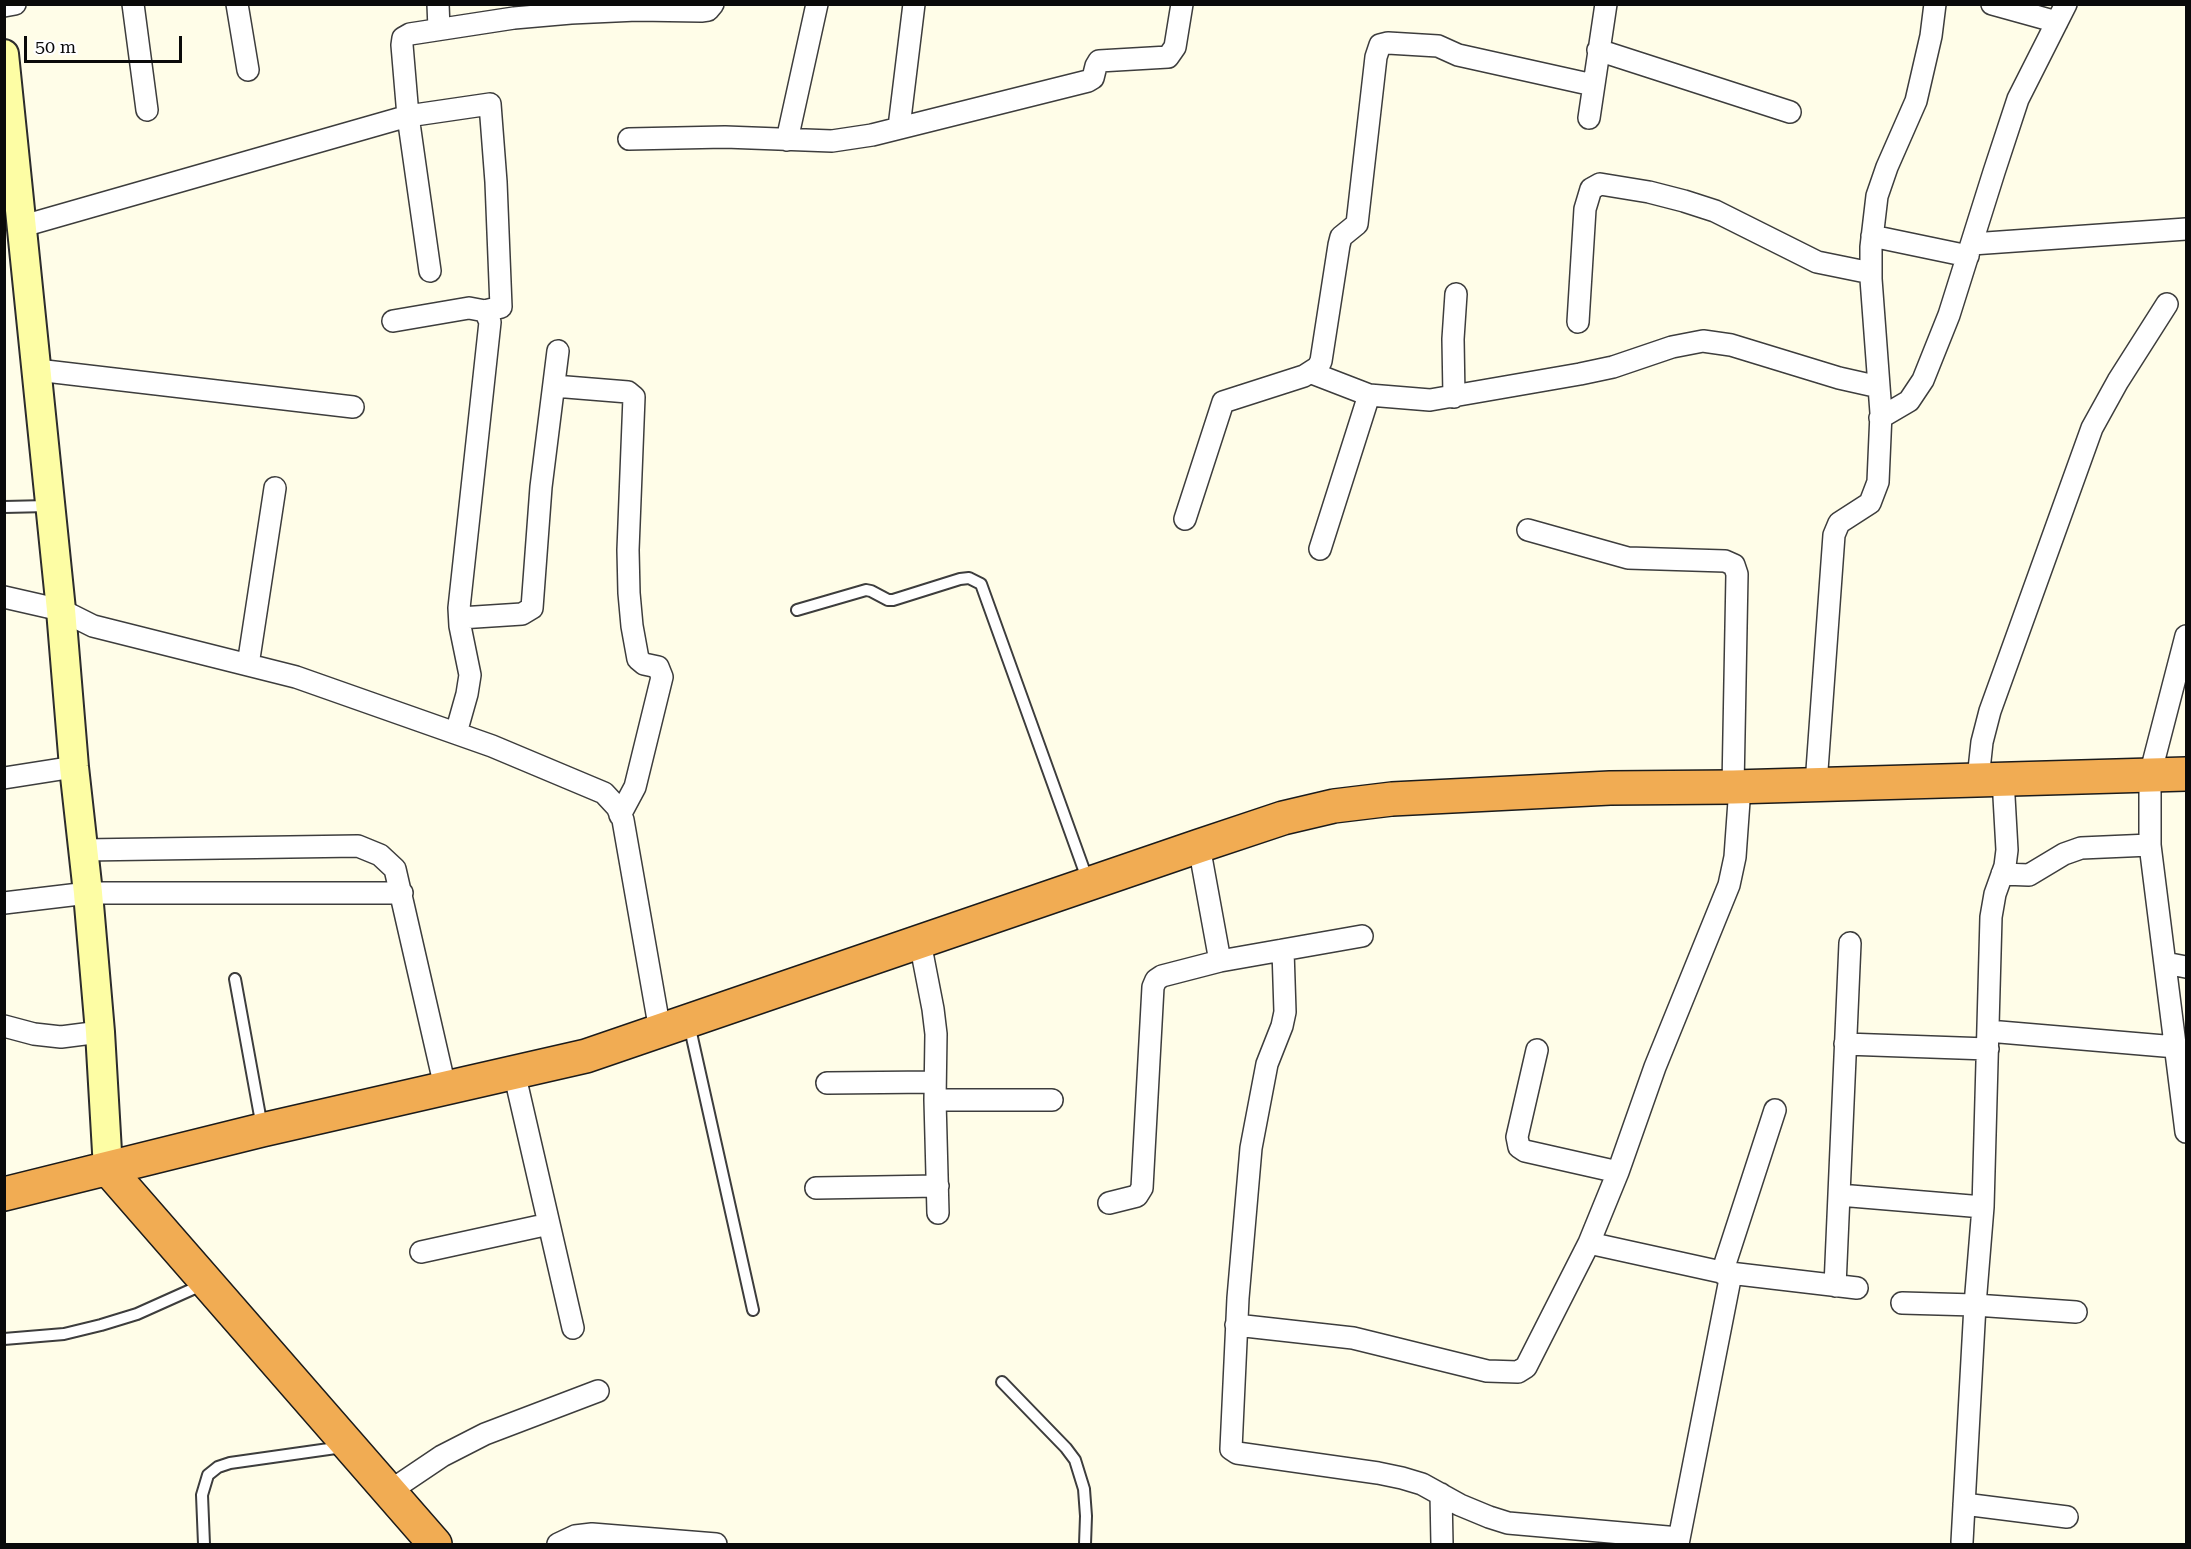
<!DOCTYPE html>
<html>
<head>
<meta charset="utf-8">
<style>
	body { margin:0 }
	#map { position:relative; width:2191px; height:1549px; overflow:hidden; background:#fffde8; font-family:"Roboto Serif",serif }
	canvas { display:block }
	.frame { position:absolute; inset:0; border:6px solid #0a0a0a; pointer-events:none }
	.scale { position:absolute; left:24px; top:36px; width:158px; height:27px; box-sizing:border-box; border:3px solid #0a0a0a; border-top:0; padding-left:8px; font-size:18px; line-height:21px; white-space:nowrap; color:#0a0a0a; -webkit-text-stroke:4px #fff; paint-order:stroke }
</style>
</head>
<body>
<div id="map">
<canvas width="2191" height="1549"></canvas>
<div class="frame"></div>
<div class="scale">50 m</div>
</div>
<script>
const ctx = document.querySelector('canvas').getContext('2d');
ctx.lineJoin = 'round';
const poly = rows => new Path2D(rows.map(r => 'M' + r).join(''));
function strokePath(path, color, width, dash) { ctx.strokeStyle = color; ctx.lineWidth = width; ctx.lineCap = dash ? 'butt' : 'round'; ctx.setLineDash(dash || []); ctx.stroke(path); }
const lane = poly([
	[4,507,48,506],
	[797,610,866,590,871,591,888,600,893,600,960,579,969,578,981,584,1088,881],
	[235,979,262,1127],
	[689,1024,753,1310],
	[4,1339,64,1334,101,1325,137,1314,204,1284],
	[1002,1382,1066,1448,1075,1460,1084,1489,1086,1516,1085,1544],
	[204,1544,202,1495,208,1475,218,1467,230,1463,343,1447]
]);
const street = poly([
	[133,4,147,110],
	[237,4,248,70],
	[438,4,439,29],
	[1992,4,2057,22],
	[4,6,15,4],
	[1598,50,1790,112],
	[1589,118,1606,4],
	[899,127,914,4],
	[629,139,725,137,832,141,872,135,1088,81,1093,78,1096,66,1099,61,1168,57,1175,47,1182,4],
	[787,140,817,4],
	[23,226,408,116,490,104,496,182,501,307,485,311],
	[1872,236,1968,256],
	[1972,244,2186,229],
	[430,271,408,116,402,45,403,38,410,34,514,18,571,13,637,10,701,11,708,10,713,4],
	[393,321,469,308,485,311,490,322,459,608,460,626,470,675,467,694,456,733],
	[1578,322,1585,209,1591,189,1600,184,1649,192,1684,201,1715,211,1817,262,1871,273],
	[37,370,353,407],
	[1312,373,1369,395,1430,400,1580,374,1613,367,1672,347,1703,341,1731,345,1839,378,1879,387],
	[554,386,628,392,634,397,628,550,629,593,632,626,638,659,644,664,658,667,662,677,635,787,620,815],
	[1454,397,1453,339,1456,294],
	[1880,418,1909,401,1923,380,1949,315,1994,172,2018,99,2066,4],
	[1185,519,1223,402,1304,376,1318,367,1321,361,1339,245,1341,237,1357,224,1376,57,1380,45,1388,43,1438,46,1458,55,1593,85],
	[1528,530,1628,558,1725,561,1734,565,1737,574,1733,787],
	[1320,549,1369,395],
	[4,597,61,610,93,626,296,677,492,746,604,793,617,807,623,820,660,1031],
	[460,618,522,614,532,608,541,487,558,351],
	[2186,636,2150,775,2150,845,2186,1132],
	[248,665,275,488],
	[4,778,74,767],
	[1978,779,1982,742,1990,711,2092,428,2118,381,2167,304],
	[1816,784,1834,535,1839,523,1870,503,1878,482,1881,413,1871,279,1871,247,1877,196,1887,167,1916,101,1931,36,1935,4],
	[1199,846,1220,961],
	[84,850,358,846,380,855,395,869,445,1087],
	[2002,874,2029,875,2064,854,2081,848,2150,845],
	[4,903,88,893,402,893],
	[920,942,933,1009,936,1034,935,1100,938,1213],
	[1283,950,1285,1012,1282,1026,1267,1064,1251,1148,1238,1298,1231,1449,1237,1453,1378,1473,1402,1478,1422,1484,1460,1505,1489,1517,1508,1523,1679,1538],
	[2165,963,2186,967],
	[4,1026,34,1034,61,1037,100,1032],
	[1988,1031,2176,1047],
	[1845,1044,1988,1049],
	[1537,1050,1517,1137,1519,1147,1525,1151,1618,1172],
	[514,1072,573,1328],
	[827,1083,935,1082],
	[935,1100,1052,1100],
	[816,1188,938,1186],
	[1839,1195,1983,1207],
	[1109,1203,1137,1196,1142,1188,1153,987,1156,980,1162,976,1220,961,1362,936],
	[1589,1243,1721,1272,1857,1288],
	[421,1252,549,1224],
	[1722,1273,1775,1110],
	[1835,1286,1850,943],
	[1902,1303,1975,1305,2076,1312],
	[1236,1325,1353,1338,1487,1371,1518,1372,1526,1367,1589,1243,1618,1172,1655,1067,1729,885,1735,857,1740,787],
	[390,1491,442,1456,485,1434,598,1391],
	[1441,1494,1442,1544],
	[1964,1504,2067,1517],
	[1962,1542,1975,1305,1983,1207,1991,917,1995,894,2005,866,2007,850,2003,779],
	[558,1544,575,1536,592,1534,716,1544],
	[1678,1544,1731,1274]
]);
const secondary = poly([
	[4,54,61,610,74,767,88,893,100,1032,108,1169]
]);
const highway = poly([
	[108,1169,435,1544],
	[4,1194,262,1130,586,1056,1199,846,1283,818,1334,806,1392,799,1610,788,1733,787,2186,774]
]);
strokePath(lane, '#3d3d3d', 14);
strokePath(street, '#3d3d3d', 24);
strokePath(secondary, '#2c2c2c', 32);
strokePath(highway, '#1b1b1b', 36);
strokePath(lane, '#fff', 10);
strokePath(street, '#fff', 21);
strokePath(secondary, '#fdfda4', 28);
strokePath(highway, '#f1ac53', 33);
</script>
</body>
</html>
